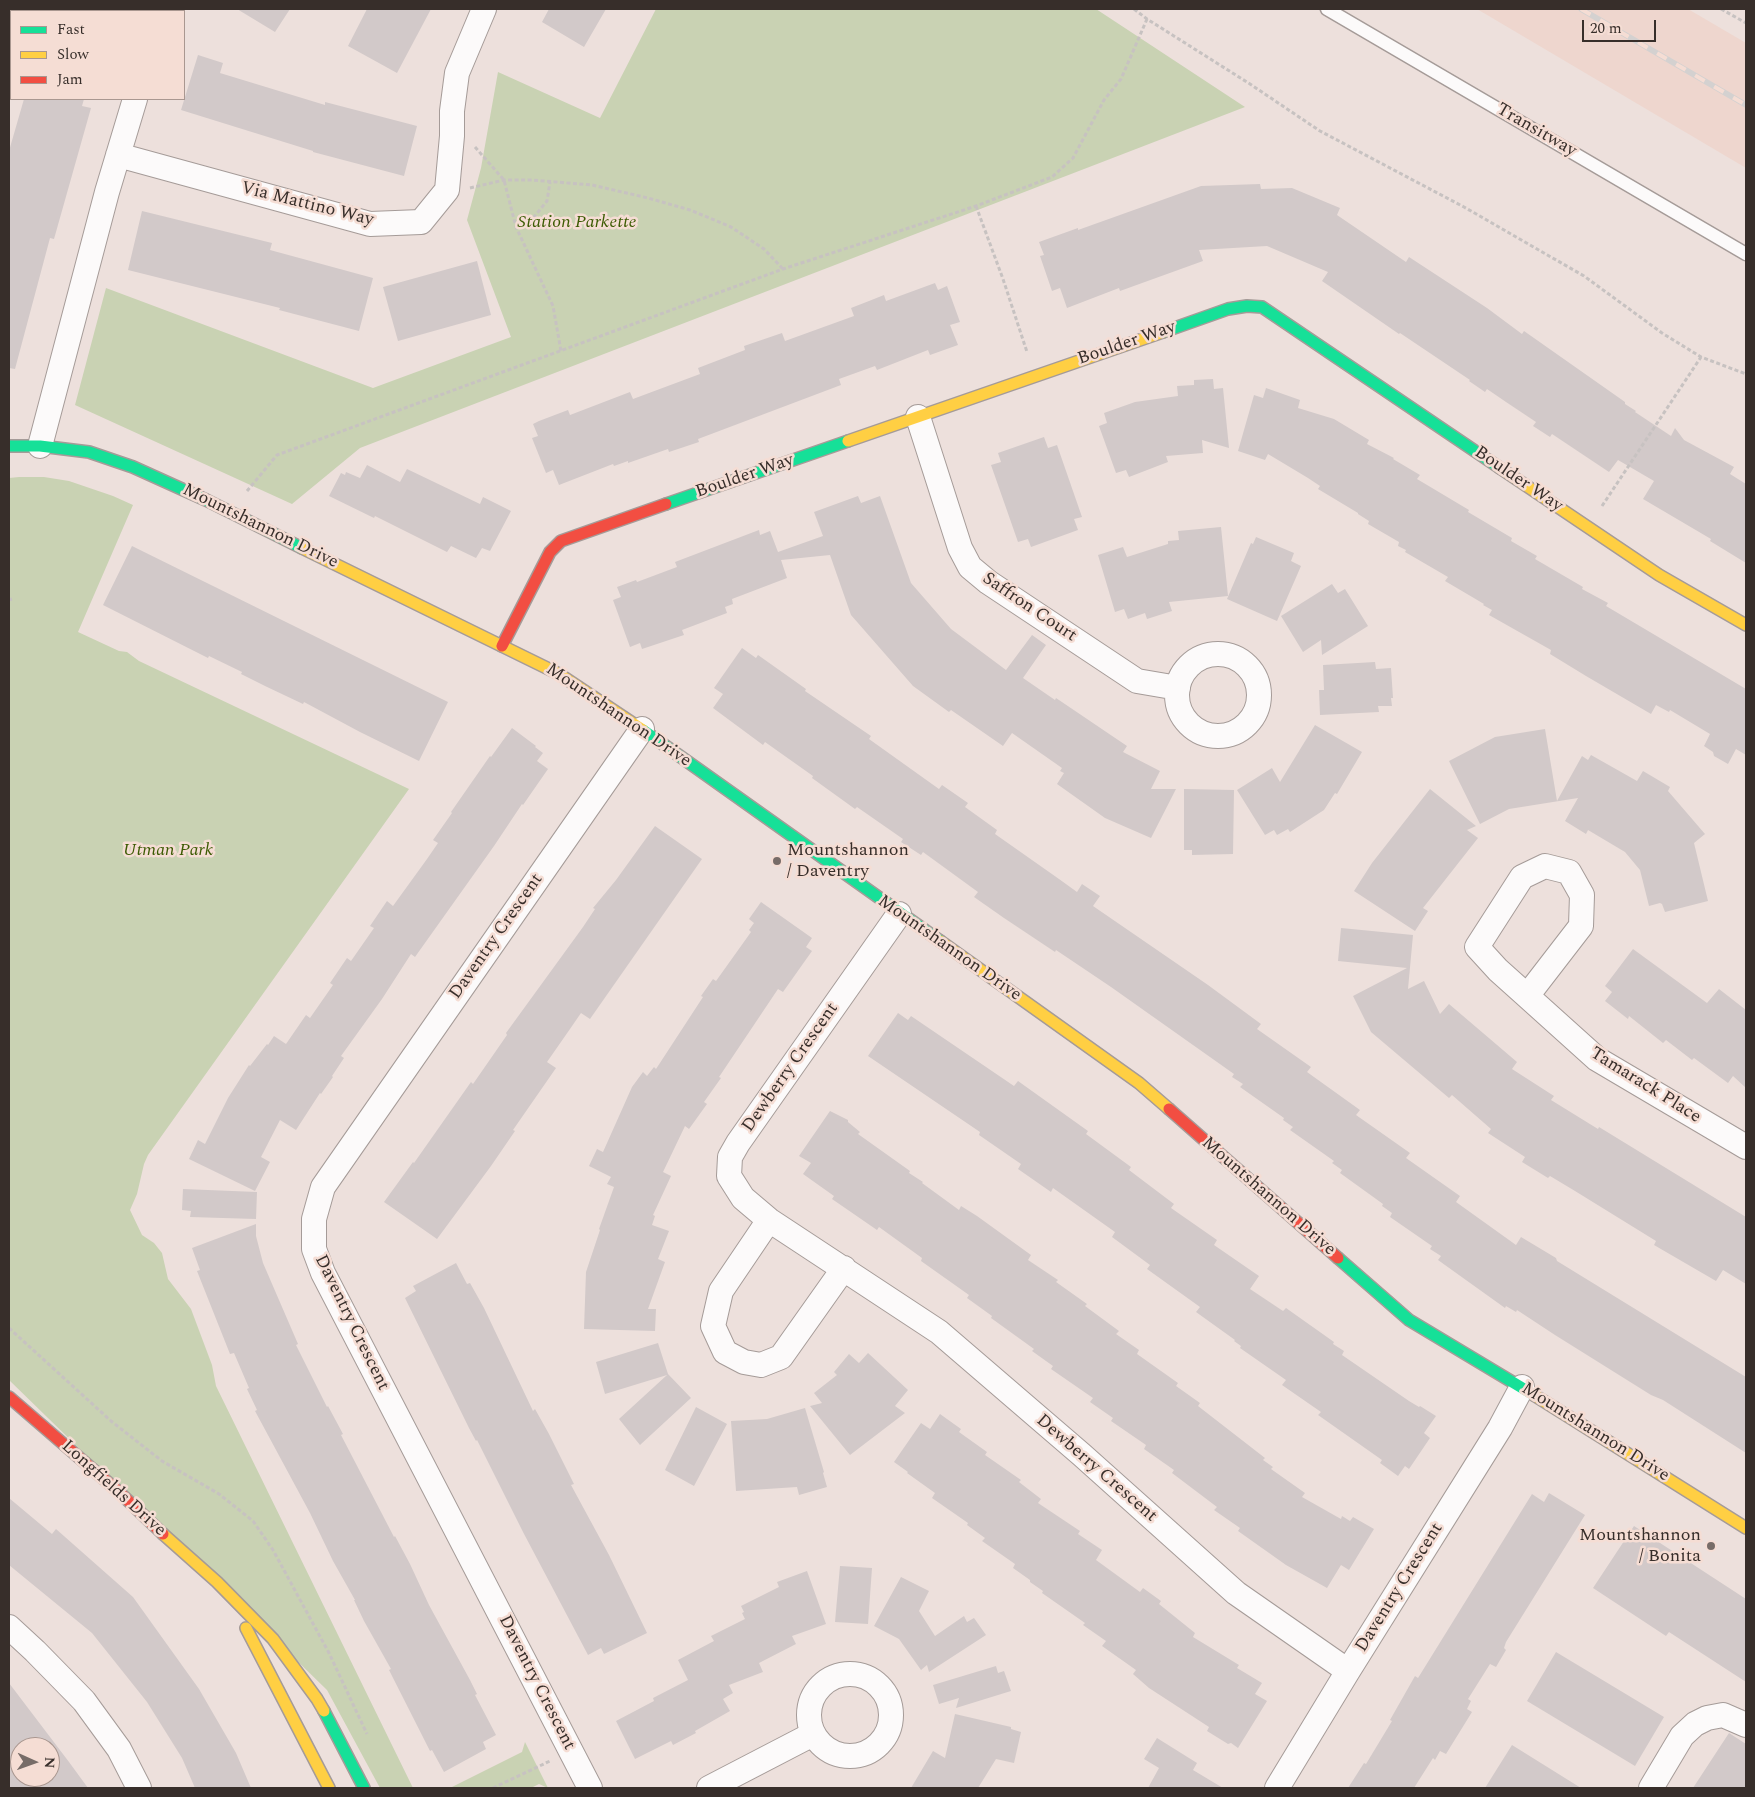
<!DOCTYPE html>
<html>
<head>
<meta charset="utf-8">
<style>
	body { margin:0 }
	#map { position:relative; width:1755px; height:1797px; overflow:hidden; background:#ede0dc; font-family:Spectral,serif }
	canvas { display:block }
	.frame { position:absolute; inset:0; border:10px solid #372e2a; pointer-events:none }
	.legend { position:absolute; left:10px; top:10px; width:175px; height:90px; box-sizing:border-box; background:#f5ddd4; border:1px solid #a99790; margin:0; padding:6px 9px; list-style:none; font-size:15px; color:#372e2a }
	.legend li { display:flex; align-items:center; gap:10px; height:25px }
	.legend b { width:25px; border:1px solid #a99790 }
	.north { position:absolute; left:10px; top:1737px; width:50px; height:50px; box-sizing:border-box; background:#f5ddd4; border:1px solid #a99790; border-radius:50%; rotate:92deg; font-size:14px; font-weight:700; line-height:20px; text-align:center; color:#372e2a }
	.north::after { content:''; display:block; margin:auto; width:18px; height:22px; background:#776c68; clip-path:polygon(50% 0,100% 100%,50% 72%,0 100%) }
	.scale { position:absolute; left:1582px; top:20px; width:74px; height:22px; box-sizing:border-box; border:2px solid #372e2a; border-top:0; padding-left:6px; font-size:15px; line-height:18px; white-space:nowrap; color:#372e2a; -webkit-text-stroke:4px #f5ddd4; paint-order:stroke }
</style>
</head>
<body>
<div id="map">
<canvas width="1755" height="1797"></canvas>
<div class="frame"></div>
<ul class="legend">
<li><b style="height:6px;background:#16e098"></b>Fast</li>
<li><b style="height:6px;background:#ffcf43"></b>Slow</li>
<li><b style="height:6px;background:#f24e42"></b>Jam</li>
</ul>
<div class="north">N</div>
<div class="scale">20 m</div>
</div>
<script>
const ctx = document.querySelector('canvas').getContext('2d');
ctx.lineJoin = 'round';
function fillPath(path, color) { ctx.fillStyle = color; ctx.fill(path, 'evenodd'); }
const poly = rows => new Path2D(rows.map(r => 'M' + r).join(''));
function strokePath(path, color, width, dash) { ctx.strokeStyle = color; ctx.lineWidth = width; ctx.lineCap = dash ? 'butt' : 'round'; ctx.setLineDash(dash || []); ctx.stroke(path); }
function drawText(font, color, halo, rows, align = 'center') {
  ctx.font = font + ' Spectral,serif'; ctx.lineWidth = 5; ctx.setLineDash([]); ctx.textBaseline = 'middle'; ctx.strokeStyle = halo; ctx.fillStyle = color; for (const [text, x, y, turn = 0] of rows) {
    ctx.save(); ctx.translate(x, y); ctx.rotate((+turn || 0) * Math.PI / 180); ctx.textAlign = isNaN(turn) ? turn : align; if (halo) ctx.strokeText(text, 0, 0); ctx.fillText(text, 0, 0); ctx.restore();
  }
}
fillPath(poly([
	[1477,9,1688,9,1746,43,1746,168]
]), '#eed6ce');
fillPath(poly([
	[656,9,1096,9,1245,107,360,448,292,504,75,405,106,288,373,388,511,337,467,220,481,168,498,72,600,118],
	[19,477,44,477,69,481,113,496,133,505,78,632,119,651,127,652,139,661,409,789,148,1155,144,1164,137,1194,130,1210,142,1235,154,1243,162,1253,168,1279,191,1309,212,1365,216,1386,413,1788,380,1788,327,1690,9,1380,9,478],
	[525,1742,548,1788,539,1784,531,1788,450,1788,522,1752]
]), '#c9d2b3');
fillPath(poly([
	[237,9,290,9,275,32],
	[367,9,431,9,397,73,348,46],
	[549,9,606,9,584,47,542,22],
	[198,55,223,63,220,73,325,105,325,102,417,126,404,176,313,152,313,151,181,110],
	[24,99,84,99,82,106,91,108,54,239,50,238,15,369,9,368,9,151],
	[1260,184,1261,189,1292,188,1340,208,1337,215,1406,262,1409,257,1487,308,1522,334,1524,331,1625,402,1625,404,1636,411,1635,412,1671,436,1675,428,1684,440,1734,467,1730,474,1746,484,1746,563,1710,541,1711,539,1643,499,1654,481,1618,460,1609,472,1552,434,1550,437,1533,426,1536,422,1506,402,1487,389,1485,392,1469,381,1470,380,1400,333,1399,334,1322,281,1328,272,1267,246,1199,250,1203,261,1120,291,1119,288,1067,308,1060,288,1052,291,1040,256,1044,255,1039,242,1078,228,1078,230,1201,186],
	[142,211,272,243,270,250,373,278,359,331,279,310,280,308,128,270],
	[477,261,491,315,398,341,383,287],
	[935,283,938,290,947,286,960,322,950,325,958,345,930,355,928,350,877,370,875,366,839,379,841,385,698,439,699,442,669,452,668,449,628,463,628,461,614,466,613,464,559,485,553,470,546,473,532,438,538,436,533,424,539,421,568,410,570,415,630,392,633,399,700,374,698,368,745,350,744,346,782,333,785,341,854,316,851,308,869,301,884,295,886,301],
	[1213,379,1214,389,1223,388,1229,448,1202,440,1203,453,1166,456,1168,462,1129,477,1126,470,1116,473,1099,426,1107,423,1104,413,1135,402,1178,396,1177,386,1194,385,1194,380],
	[1266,388,1300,400,1298,408,1334,419,1369,440,1367,444,1394,458,1393,459,1420,475,1417,479,1469,510,1468,512,1512,538,1511,541,1537,556,1535,559,1583,587,1582,589,1608,603,1606,606,1746,689,1746,755,1736,749,1728,764,1714,756,1713,752,1704,746,1710,734,1670,710,1669,712,1656,705,1651,714,1586,676,1550,654,1551,650,1489,615,1492,610,1483,605,1484,604,1445,581,1448,577,1405,552,1406,550,1398,546,1399,542,1368,524,1369,521,1358,514,1358,513,1318,489,1320,486,1308,478,1268,454,1265,460,1238,451,1254,395,1263,398],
	[1044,437,1048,448,1057,445,1082,517,1074,519,1078,530,1031,547,1028,539,1018,542,991,465,1001,462,998,453],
	[367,465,400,482,407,469,480,504,483,497,511,511,490,551,482,548,476,558,451,546,447,552,375,516,374,518,329,496,341,473,345,475,346,472,360,478],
	[858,496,861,503,880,496,911,583,951,629,1006,670,1032,635,1046,645,1023,678,1055,700,1056,698,1127,746,1123,752,1160,771,1151,789,1176,789,1151,838,1105,818,1057,784,1064,773,1060,771,1062,768,1012,733,1003,746,951,710,949,712,913,686,851,615,830,555,781,560,787,578,732,599,733,604,725,607,727,613,682,630,684,635,642,649,640,643,630,647,613,600,621,597,617,587,636,580,637,582,677,567,675,562,759,530,760,535,770,531,778,552,823,536,814,512],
	[1221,527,1228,596,1169,602,1172,611,1147,619,1145,613,1128,619,1124,609,1115,612,1098,555,1123,547,1127,557,1168,544,1168,541,1179,540,1178,531],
	[1256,537,1294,553,1291,561,1301,566,1277,621,1227,599,1251,543,1253,544],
	[132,546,448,702,419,761,360,732,304,702,303,704,265,686,241,674,242,672,209,656,208,658,103,605],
	[1332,584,1338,593,1345,589,1368,626,1322,655,1321,640,1303,652,1281,616],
	[742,648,756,658,758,655,806,689,805,691,871,736,869,739,939,789,942,785,968,803,965,807,997,830,995,834,1059,879,1077,892,1082,884,1100,896,1093,906,1208,985,1261,1024,1257,1029,1311,1067,1307,1072,1360,1110,1356,1115,1410,1153,1406,1158,1460,1196,1456,1202,1516,1245,1521,1237,1556,1258,1557,1261,1746,1377,1746,1453,1663,1400,1651,1395,1555,1335,1517,1310,1516,1312,1506,1306,1505,1308,1438,1260,1441,1256,1430,1249,1432,1246,1390,1217,1392,1213,1382,1206,1383,1204,1340,1173,1342,1170,1332,1163,1334,1161,1290,1130,1293,1127,1283,1120,1284,1118,1240,1087,1243,1084,1232,1077,1234,1074,1111,987,1056,950,1055,952,1004,918,974,897,978,892,923,852,921,855,901,842,903,839,857,807,855,809,812,778,813,776,765,742,763,745,713,708,723,694,714,688],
	[1375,662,1376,669,1391,668,1393,698,1391,698,1392,706,1378,706,1379,712,1320,715,1319,690,1324,690,1323,665],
	[1315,725,1362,752,1337,794,1335,793,1324,810,1290,832,1288,829,1277,835,1274,830,1265,835,1237,790,1272,768,1280,782],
	[512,728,536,746,535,747,543,753,537,761,548,769,523,805,522,804,494,846,415,957,411,954,382,999,341,1056,344,1058,332,1076,333,1077,321,1094,320,1093,296,1130,280,1120,261,1157,270,1162,255,1191,189,1159,198,1140,205,1144,228,1098,249,1065,250,1066,267,1044,268,1045,274,1036,286,1044,306,1015,310,1018,333,985,330,983,347,958,351,961,374,928,370,926,387,901,393,906,427,859,438,843,433,840,452,813,451,812,490,756,491,757],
	[1545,729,1557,801,1582,756,1588,760,1591,755,1637,781,1643,771,1670,787,1668,791,1705,834,1694,843,1708,901,1665,912,1662,904,1660,903,1649,906,1640,870,1625,852,1588,830,1586,834,1565,821,1578,798,1509,809,1480,824,1449,761,1495,737],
	[1184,789,1234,790,1233,854,1192,855,1192,850,1184,850],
	[1430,789,1476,826,1467,830,1478,838,1423,908,1428,911,1415,931,1354,891,1372,863],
	[655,826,702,859,590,1019,581,1013,570,1029,547,1062,556,1068,513,1130,515,1131,491,1166,437,1239,384,1202,413,1162,414,1163,471,1082,473,1084,507,1035,506,1033,583,927,595,909,593,908,616,880],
	[761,902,812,938,806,947,812,951,783,992,778,989,719,1077,721,1078,704,1102,707,1104,689,1129,685,1126,663,1172,671,1176,653,1215,655,1216,652,1225,669,1231,658,1259,665,1262,648,1309,656,1309,655,1331,584,1329,586,1272,600,1230,599,1229,614,1187,607,1184,611,1177,589,1166,597,1149,603,1152,632,1087,643,1072,647,1076,654,1067,656,1069,703,997,701,996,713,979,716,981,751,932,749,930,754,923,749,919],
	[1341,928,1413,935,1408,989,1424,981,1440,1014,1449,1004,1517,1062,1512,1069,1554,1096,1551,1100,1598,1129,1599,1127,1746,1217,1746,1284,1723,1270,1716,1281,1654,1245,1656,1241,1575,1191,1550,1176,1548,1178,1522,1162,1525,1157,1488,1133,1491,1129,1452,1095,1449,1098,1371,1032,1353,996,1407,968,1338,961],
	[1633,949,1707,1003,1719,989,1746,1010,1746,1088,1733,1076,1728,1083,1694,1058,1692,1060,1666,1040,1663,1043,1629,1016,1628,1019,1605,1001,1612,992,1605,986],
	[898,1013,908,1020,911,1016,1014,1086,1018,1081,1088,1131,1086,1134,1131,1167,1129,1170,1174,1204,1171,1208,1217,1240,1214,1245,1259,1276,1250,1289,1283,1311,1286,1308,1334,1342,1333,1344,1344,1351,1342,1355,1409,1401,1419,1407,1420,1406,1436,1416,1424,1433,1430,1438,1409,1469,1405,1466,1398,1476,1380,1463,1382,1460,1318,1415,1321,1412,1282,1385,1286,1380,1240,1348,1241,1346,1234,1341,1235,1340,1196,1312,1200,1307,1147,1269,1150,1265,1112,1237,1115,1232,1053,1188,1051,1192,1018,1169,1021,1164,979,1135,980,1132,868,1056],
	[830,1111,848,1120,848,1122,860,1132,858,1134,910,1171,909,1173,923,1182,922,1183,959,1210,961,1206,977,1216,1031,1255,1028,1260,1058,1280,1056,1282,1087,1304,1085,1306,1119,1331,1116,1334,1139,1350,1137,1354,1178,1383,1176,1386,1200,1403,1198,1406,1265,1458,1263,1460,1273,1467,1271,1469,1305,1493,1302,1497,1341,1519,1342,1516,1350,1521,1353,1517,1374,1529,1349,1570,1341,1565,1327,1588,1286,1565,1238,1531,1240,1528,1214,1510,1217,1507,1172,1473,1174,1470,1144,1449,1146,1445,1111,1421,1113,1418,1090,1402,1093,1398,1051,1369,1053,1366,1032,1351,1034,1349,991,1318,992,1316,967,1298,969,1295,921,1261,922,1258,879,1227,877,1230,832,1199,834,1196,803,1174,811,1163,799,1156],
	[183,1189,257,1192,256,1219,190,1217,191,1211,182,1210],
	[256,1224,256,1236,263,1263,298,1344,296,1345,327,1407,328,1406,343,1434,341,1435,394,1537,395,1536,410,1564,429,1605,470,1680,477,1694,475,1695,496,1735,483,1742,486,1749,444,1772,432,1750,430,1751,389,1670,391,1669,364,1621,354,1600,355,1600,333,1561,310,1513,255,1411,257,1410,247,1389,249,1388,234,1353,230,1354,197,1271,200,1270,192,1248],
	[456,1263,467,1284,470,1283,484,1308,533,1411,535,1409,549,1434,574,1484,571,1485,609,1555,647,1633,604,1654,601,1648,588,1655,523,1532,477,1440,476,1441,469,1428,405,1298,416,1291,413,1286],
	[658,1343,668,1374,691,1398,640,1445,619,1419,667,1375,605,1394,596,1362],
	[868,1353,908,1390,895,1406,905,1413,850,1455,810,1406,822,1403,814,1393,837,1375,834,1372,849,1354,859,1363],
	[696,1407,727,1424,694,1486,665,1470],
	[805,1408,824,1472,823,1473,827,1487,799,1495,797,1487,736,1491,731,1421,767,1419],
	[940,1414,961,1429,959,1432,987,1452,985,1455,1021,1480,1019,1482,1041,1499,1038,1503,1080,1531,1078,1534,1102,1550,1096,1560,1140,1592,1143,1588,1161,1601,1159,1604,1195,1633,1193,1637,1239,1665,1237,1668,1262,1683,1255,1694,1267,1701,1238,1748,1231,1743,1228,1744,1207,1731,1209,1727,1149,1688,1133,1674,1136,1670,1102,1646,1106,1641,1083,1625,1085,1623,1042,1593,1043,1591,1030,1582,1030,1580,1013,1568,1015,1564,982,1541,985,1538,967,1525,968,1523,932,1498,935,1493,907,1473,908,1472,894,1462,921,1423,930,1429],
	[1549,1493,1585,1515,1506,1642,1504,1648,1506,1650,1496,1667,1490,1664,1468,1699,1471,1701,1467,1709,1472,1712,1446,1754,1440,1751,1435,1760,1433,1758,1414,1788,1348,1788,1364,1763,1366,1764,1392,1721,1390,1720,1415,1676,1418,1678,1532,1494,1544,1502],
	[9,1498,52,1534,56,1529,133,1597,199,1689,236,1753,251,1788,195,1788,182,1758,147,1702,92,1633,9,1565],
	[1634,1526,1746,1599,1746,1682,1669,1632,1666,1636,1593,1588],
	[840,1566,872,1568,868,1624,835,1622],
	[807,1571,826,1624,792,1636,796,1644,759,1663,763,1672,729,1685,733,1693,723,1699,730,1711,695,1731,696,1733,673,1745,671,1741,635,1759,616,1721,654,1701,653,1698,688,1680,678,1660,714,1641,711,1636,745,1619,742,1613,744,1612,741,1606,779,1587,777,1582],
	[901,1577,929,1591,919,1611,935,1636,964,1616,967,1622,974,1618,986,1635,929,1672,927,1665,921,1670,899,1639,874,1626],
	[1556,1652,1664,1717,1635,1766,1527,1701],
	[996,1666,998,1673,1004,1671,1011,1691,956,1708,959,1698,939,1704,933,1685],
	[9,1683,69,1762,88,1788,9,1788],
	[20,1747,50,1747,50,1777,20,1777],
	[955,1714,1011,1727,1011,1729,1021,1732,1014,1763,996,1759,978,1788,911,1788,933,1751,945,1758],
	[1729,1733,1746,1744,1746,1788,1693,1788],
	[1157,1738,1197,1763,1193,1770,1223,1788,1148,1788,1159,1768,1144,1759],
	[1512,1745,1581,1788,1485,1788]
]), '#d2c9c9');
const lane = poly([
	[1327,9,1746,254]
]);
const street = poly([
	[166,11,167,9],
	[118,155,370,224,421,222,447,190,452,136,452,111,457,73,484,9],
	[918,417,960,548,970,567,988,582,1137,681,1178,688],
	[40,446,107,192,135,99],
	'1177 695a41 41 0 1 1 82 0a41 41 0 1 1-82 0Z',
	[899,914,738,1143,730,1157,729,1176,743,1198,769,1220,939,1332,1082,1455,1236,1593,1348,1671],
	[1527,996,1581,926,1582,895,1569,872,1545,866,1522,877,1477,947,1498,970,1527,996,1597,1059,1746,1147],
	[769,1220,721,1291,713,1326,725,1352,744,1362,761,1365,781,1357,844,1268],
	[9,1627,35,1651,84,1701,119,1749,139,1788],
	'809 1715a41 41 0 1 1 82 0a41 41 0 1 1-82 0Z',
	[590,1788,323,1273,314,1249,314,1219,323,1187,642,729],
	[709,1788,813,1734],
	[1277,1788,1348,1671,1500,1428,1522,1387],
	[1651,1788,1682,1736,1695,1724,1707,1718,1723,1715,1746,1725]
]);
const fast = poly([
	[1163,332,1228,309,1247,306,1262,307,1500,468],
	[9,446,40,446,89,452,133,467,206,500,302,548],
	[666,504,848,441],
	[643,730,940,941],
	[1338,1258,1409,1320,1534,1395],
	[324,1711,364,1788]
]);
const slow = poly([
	[848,441,1163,332],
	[1500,468,1659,575,1746,625],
	[302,548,559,674,643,730],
	[940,941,1139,1083,1169,1109],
	[1534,1395,1746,1528],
	[163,1534,217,1582,273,1639,317,1699,324,1711],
	[246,1628,329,1788]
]);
const jam = poly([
	[502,646,550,552,561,541,666,504],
	[1169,1109,1338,1258],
	[9,1397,119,1492,163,1534]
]);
strokePath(lane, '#a59b98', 15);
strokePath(street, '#a59b98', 26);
strokePath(fast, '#a59b98', 14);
strokePath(slow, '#a59b98', 14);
strokePath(jam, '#a59b98', 14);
strokePath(poly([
	[1134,9,1147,19,1250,84,1320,131,1464,207,1584,276,1662,333,1701,357,1746,374],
	[1721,9,1746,23],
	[475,147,504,180,516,227,553,306,561,351],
	[470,188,504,180,532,180,592,185,648,198,690,210,731,227,764,249,783,269],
	[976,206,1003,279,1027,352],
	[516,227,534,217,547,201,550,182],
	[247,491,277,455,783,269,976,206,1052,177,1073,158,1104,100,1121,79,1147,19],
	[1602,506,1701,357],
	[9,600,12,599],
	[9,1328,111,1421,162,1461,219,1494,253,1521,273,1550,329,1653,367,1734],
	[493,1788,550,1761]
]), '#c7c2c1', 3, [4, 2.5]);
strokePath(lane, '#fcfafa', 12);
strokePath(street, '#fcfafa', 24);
strokePath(fast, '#16e098', 11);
strokePath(slow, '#ffcf43', 11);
strokePath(jam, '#f24e42', 11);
const rail = poly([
	[1581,9,1746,105]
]);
strokePath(rail, '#d4d1d0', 5.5);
strokePath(rail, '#f5ddd4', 4, [11]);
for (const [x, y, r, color] of [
	[777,861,5,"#776c68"],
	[1711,1546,5,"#776c68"]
]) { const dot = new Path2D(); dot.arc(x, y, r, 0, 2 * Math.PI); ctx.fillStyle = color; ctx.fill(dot); strokePath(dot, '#f5ddd4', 2); }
drawText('18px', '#372e2a', '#f5ddd4', [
	["Transitway",1536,131,30],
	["Via Mattino Way",307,205,14],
	["Boulder Way",1127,344,-19],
	["Boulder Way",745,477,-19],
	["Boulder Way",1518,480,34],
	["Mountshannon Drive",260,527,26],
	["Saffron Court",1029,608,34],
	["Mountshannon Drive",618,716,34],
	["Daventry Crescent",497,937,-55],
	["Mountshannon Drive",949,949,35],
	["Dewberry Crescent",791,1068,-55],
	["Tamarack Place",1645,1086,32],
	["Mountshannon Drive",1268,1197,41],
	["Daventry Crescent",351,1323,64],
	["Mountshannon Drive",1595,1433,32],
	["Dewberry Crescent",1096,1469,41],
	["Longfields Drive",113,1489,42],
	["Daventry Crescent",1400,1588,-58],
	["Daventry Crescent",536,1683,63]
]);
drawText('italic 18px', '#3c5b03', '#f5ddd4', [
	["Station Parkette",577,223],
	["Utman Park",168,851]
]);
drawText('18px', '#372e2a', '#f5ddd4', [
	["Mountshannon",787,851],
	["/ Daventry",787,872],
	["Mountshannon",1701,1536,"right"],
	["/ Bonita",1701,1557,"right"]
], 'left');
</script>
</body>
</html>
